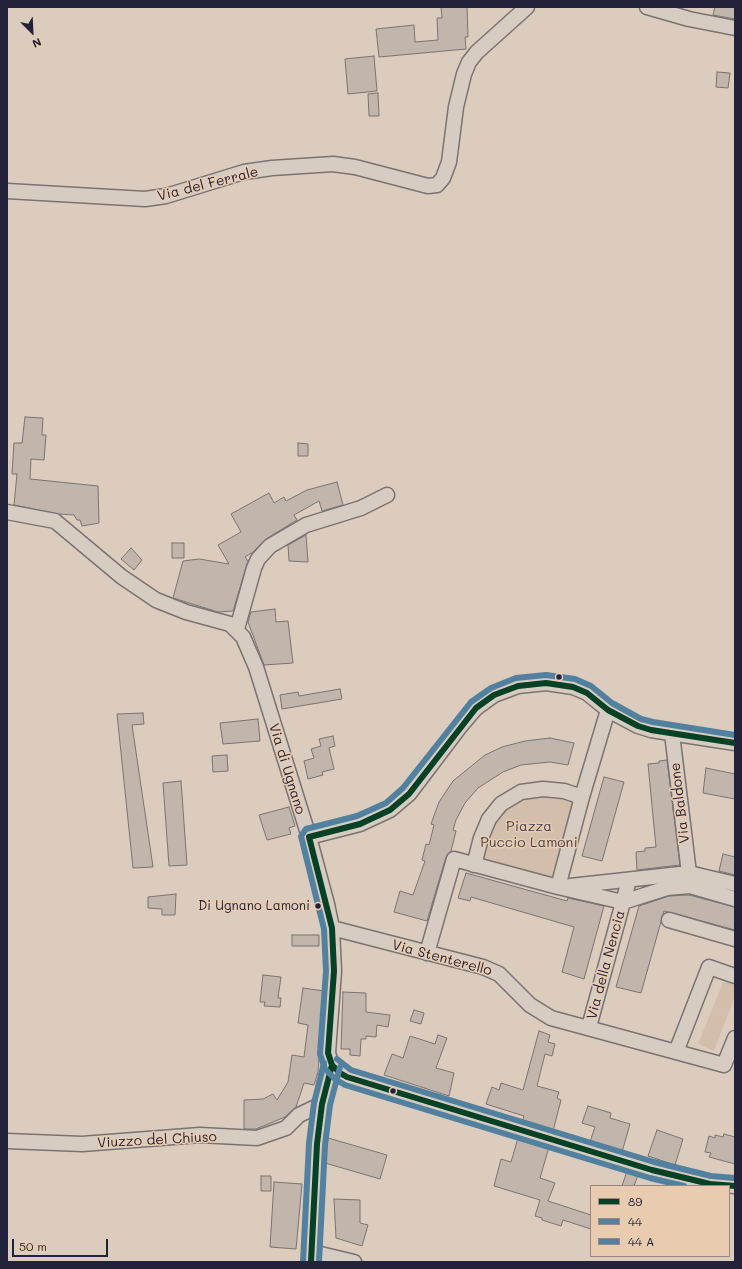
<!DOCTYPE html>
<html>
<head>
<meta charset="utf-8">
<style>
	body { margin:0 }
	#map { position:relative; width:742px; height:1269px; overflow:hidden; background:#dcccbd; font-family:Mali,sans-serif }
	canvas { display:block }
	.frame { position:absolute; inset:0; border:8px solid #22223b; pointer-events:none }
	.legend { position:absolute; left:590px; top:1185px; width:140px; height:72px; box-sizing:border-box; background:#e9ccb0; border:1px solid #998881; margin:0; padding:5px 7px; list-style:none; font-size:12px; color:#22223b }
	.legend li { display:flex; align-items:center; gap:8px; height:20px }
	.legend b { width:20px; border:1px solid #998881 }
	.north { position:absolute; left:12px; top:12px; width:40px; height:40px; -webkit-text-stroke:3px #e9ccb0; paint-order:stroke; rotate:156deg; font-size:11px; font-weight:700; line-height:16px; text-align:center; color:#22223b }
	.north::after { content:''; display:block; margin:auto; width:14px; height:18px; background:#22223b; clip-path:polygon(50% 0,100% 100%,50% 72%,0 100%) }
	.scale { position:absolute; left:12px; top:1239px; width:96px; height:18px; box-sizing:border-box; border:2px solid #22223b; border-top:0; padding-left:5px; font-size:12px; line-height:14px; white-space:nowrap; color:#22223b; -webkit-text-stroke:3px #e9ccb0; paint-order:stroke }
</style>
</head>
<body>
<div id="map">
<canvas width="742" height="1269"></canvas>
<div class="frame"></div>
<ul class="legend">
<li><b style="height:5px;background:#054124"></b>89</li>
<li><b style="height:5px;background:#5281a0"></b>44</li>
<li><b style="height:5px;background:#5281a0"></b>44 A</li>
</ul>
<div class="north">N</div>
<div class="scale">50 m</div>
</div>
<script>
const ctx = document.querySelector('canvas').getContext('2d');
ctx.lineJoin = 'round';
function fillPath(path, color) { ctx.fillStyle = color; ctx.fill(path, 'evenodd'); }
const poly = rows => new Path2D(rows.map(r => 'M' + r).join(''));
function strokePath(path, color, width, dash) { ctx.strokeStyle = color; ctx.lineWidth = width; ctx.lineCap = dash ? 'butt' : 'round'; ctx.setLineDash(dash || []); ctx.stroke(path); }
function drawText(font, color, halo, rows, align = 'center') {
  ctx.font = font + ' Mali,sans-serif'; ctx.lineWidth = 3; ctx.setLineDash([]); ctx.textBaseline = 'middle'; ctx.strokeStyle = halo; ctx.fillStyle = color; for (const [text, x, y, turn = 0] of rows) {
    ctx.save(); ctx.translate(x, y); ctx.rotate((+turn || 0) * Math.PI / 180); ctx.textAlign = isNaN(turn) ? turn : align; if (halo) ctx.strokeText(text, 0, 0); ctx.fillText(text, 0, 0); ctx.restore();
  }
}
fillPath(poly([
	[535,793,577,798,555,881,479,859,485,838,504,807],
	[724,980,735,985,735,996,714,1051,698,1044]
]), '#d3beac');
const building = poly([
	[441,7,467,7,468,37,465,37,466,49,379,57,376,29,414,25,415,42,438,40,437,18,442,18,441,7],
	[715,7,735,7,735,19,713,15,715,7],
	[374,56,377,91,348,94,345,59,374,56],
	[717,72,730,73,728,88,716,87,717,72],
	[378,93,379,116,369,116,368,94,378,93],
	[25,417,43,418,42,435,46,435,44,460,31,459,30,479,98,486,99,523,82,526,80,520,77,520,74,515,59,514,14,505,17,474,12,474,14,443,22,443,25,417],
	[298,443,308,444,308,456,298,456,298,443],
	[337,482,343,505,322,511,319,501,294,515,297,520,266,539,253,552,245,557,248,561,233,611,218,612,173,598,183,561,199,559,229,564,218,545,241,532,231,514,269,493,274,503,284,497,286,501,307,490,337,482],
	[306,535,308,562,289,561,288,545,306,535],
	[172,543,184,543,184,558,172,558,172,543],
	[131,548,142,560,134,570,121,559,131,548],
	[275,609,276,622,288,621,293,663,264,665,248,622,251,612,275,609],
	[340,689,342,699,282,709,280,695,298,692,299,696,340,689],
	[143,713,144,724,132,725,153,867,133,868,117,714,143,713],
	[258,719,260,741,223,744,220,723,258,719],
	[333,736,335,746,329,748,334,769,322,772,323,775,308,779,304,761,314,758,311,749,321,746,319,739,333,736],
	[550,738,574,743,568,765,550,762,521,765,503,772,478,788,465,803,456,820,453,830,456,831,451,851,446,857,427,921,394,912,400,891,413,895,425,861,422,860,426,844,429,845,434,825,431,824,439,802,453,781,485,755,502,747,525,741,550,738],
	[227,755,228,771,213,772,212,756,227,755],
	[667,760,680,865,637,870,636,852,645,851,645,848,656,847,648,764,659,763,659,761,667,760],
	[706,768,735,774,735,799,703,793,706,768],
	[604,777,624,782,602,861,582,856,604,777],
	[181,781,187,865,169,866,163,783,181,781],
	[289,807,295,826,289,828,291,834,267,840,259,815,289,807],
	[723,854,735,857,735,875,719,871,723,854],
	[466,873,567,901,568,898,604,906,584,979,562,972,574,927,471,897,470,901,458,898,466,873],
	[176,894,175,915,162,915,162,909,148,908,148,897,176,894],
	[689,895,735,907,735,930,664,911,641,993,616,987,639,906,669,896,689,895],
	[292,935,319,935,319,946,292,946,292,935],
	[263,975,281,977,278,998,281,998,280,1007,264,1006,265,1002,260,1002,263,975],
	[303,988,324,991,318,1072,314,1085,304,1083,296,1107,285,1117,256,1129,244,1129,244,1100,263,1099,273,1094,277,1100,288,1082,292,1055,304,1057,308,1025,298,1023,303,988],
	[343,992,366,993,366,1012,390,1015,388,1027,377,1025,376,1037,366,1036,366,1039,361,1039,360,1056,350,1055,350,1049,341,1049,343,992],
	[414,1010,424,1013,421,1024,410,1021,414,1010],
	[539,1031,550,1035,548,1042,555,1044,552,1056,545,1054,537,1086,559,1092,557,1098,561,1100,553,1131,522,1122,524,1116,486,1104,492,1087,499,1090,501,1083,523,1090,539,1031],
	[438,1035,447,1038,436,1068,454,1073,449,1096,384,1075,392,1054,403,1058,410,1036,435,1044,438,1035],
	[588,1106,611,1113,610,1118,630,1124,622,1152,590,1142,595,1127,582,1123,588,1106],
	[657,1130,683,1139,675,1165,648,1156,657,1130],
	[724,1134,735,1137,735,1164,709,1157,711,1153,705,1152,709,1136,715,1138,715,1135,723,1137,724,1134],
	[328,1138,387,1155,380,1179,325,1163,328,1138],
	[518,1138,549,1147,540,1178,555,1183,548,1201,591,1215,591,1229,563,1220,561,1226,542,1220,542,1218,535,1216,540,1200,494,1186,501,1159,511,1162,518,1138],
	[627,1171,638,1175,634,1186,622,1186,627,1171],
	[261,1176,271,1176,271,1191,261,1191,261,1176],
	[274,1182,302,1184,296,1249,270,1247,274,1182],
	[334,1199,360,1200,360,1223,368,1225,362,1246,336,1238,334,1199]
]);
fillPath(building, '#c2b6ac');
strokePath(building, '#7a7371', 1);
const minor = poly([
	[647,7,689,19,735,28],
	[7,191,145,199,166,196,244,172,272,168,333,164,355,167,428,186,437,185,443,178,449,162,456,107,464,74,469,62,477,52,527,7],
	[7,512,55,521,122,577,156,600,186,612,230,624,243,637,256,667,309,837,327,904,332,928,334,971,328,1053,331,1063,337,1071,347,1077,652,1170,710,1184,735,1186],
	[237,629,254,568,258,559,270,546,306,525,361,508,387,495],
	[672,734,689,873],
	[309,837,360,824,390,810,409,794,459,728,476,708,494,695,518,686,546,683,573,687,587,693,608,710,638,726,651,730,735,743],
	[474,865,481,838,489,819,501,804,521,792,543,789,564,791,582,797],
	[570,886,689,873,735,884],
	[558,887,582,797,608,710],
	[669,920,735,939],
	[332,928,483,967,499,974,530,1005,551,1018,724,1065,735,1038],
	[427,953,454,859,558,887,623,902,667,888,690,886,735,899],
	[589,1027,629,880],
	[676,1052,709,967,735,976],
	[7,1141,82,1144,200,1135,257,1138,286,1128,299,1115,322,1104],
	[312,1252,354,1262],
	[311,1262,317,1144,322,1104,332,1065]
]);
strokePath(minor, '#7a7371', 17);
strokePath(minor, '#d7ccc2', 14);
strokePath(poly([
	[309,837,332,928,334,971,328,1053,332,1065,340,1073,347,1077,652,1170,710,1184,735,1186],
	[309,837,360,824,390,810,409,794,476,708,494,695,518,686,546,683,573,687,587,693,608,710,638,726,651,730,735,743],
	[311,1262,317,1144,322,1104,332,1065]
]), '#054124', 6);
strokePath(poly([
	[684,1186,650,1178,345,1085,335,1079,325,1069,320,1054,326,971,324,929,301,836,306,829,357,816,386,803,403,788,471,702,491,688,516,678,546,675,575,679,591,686,612,703,641,719,653,722,735,735],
	[319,1262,325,1145,330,1105,340,1067]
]), '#5281a0', 6);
strokePath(poly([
	[337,1059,351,1070,654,1162,711,1176,735,1178],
	[303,1262,309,1143,314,1103,324,1063]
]), '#5281a0', 6);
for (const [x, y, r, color] of [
	[559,677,3.5,"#22223b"],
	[318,906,3.5,"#22223b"],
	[393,1091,3.5,"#22223b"]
]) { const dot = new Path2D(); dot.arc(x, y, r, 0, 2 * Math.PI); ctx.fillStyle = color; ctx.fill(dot); strokePath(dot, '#e9ccb0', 1.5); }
drawText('13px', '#22223b', '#e9ccb0', [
	["Di Ugnano Lamoni",310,906]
], 'right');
drawText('14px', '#22223b', '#e9ccb0', [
	["Via del Ferrale",208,184,-14],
	["Via di Ugnano",287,769,73],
	["Via Baldone",680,803,-97],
	["Via Stenterello",442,958,15],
	["Via della Nencia",606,965,-75],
	["Viuzzo del Chiuso",157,1140,-3]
]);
drawText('14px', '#443f4f', '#e9ccb0', [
	["Piazza",529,827],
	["Puccio Lamoni",529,843]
]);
</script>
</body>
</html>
